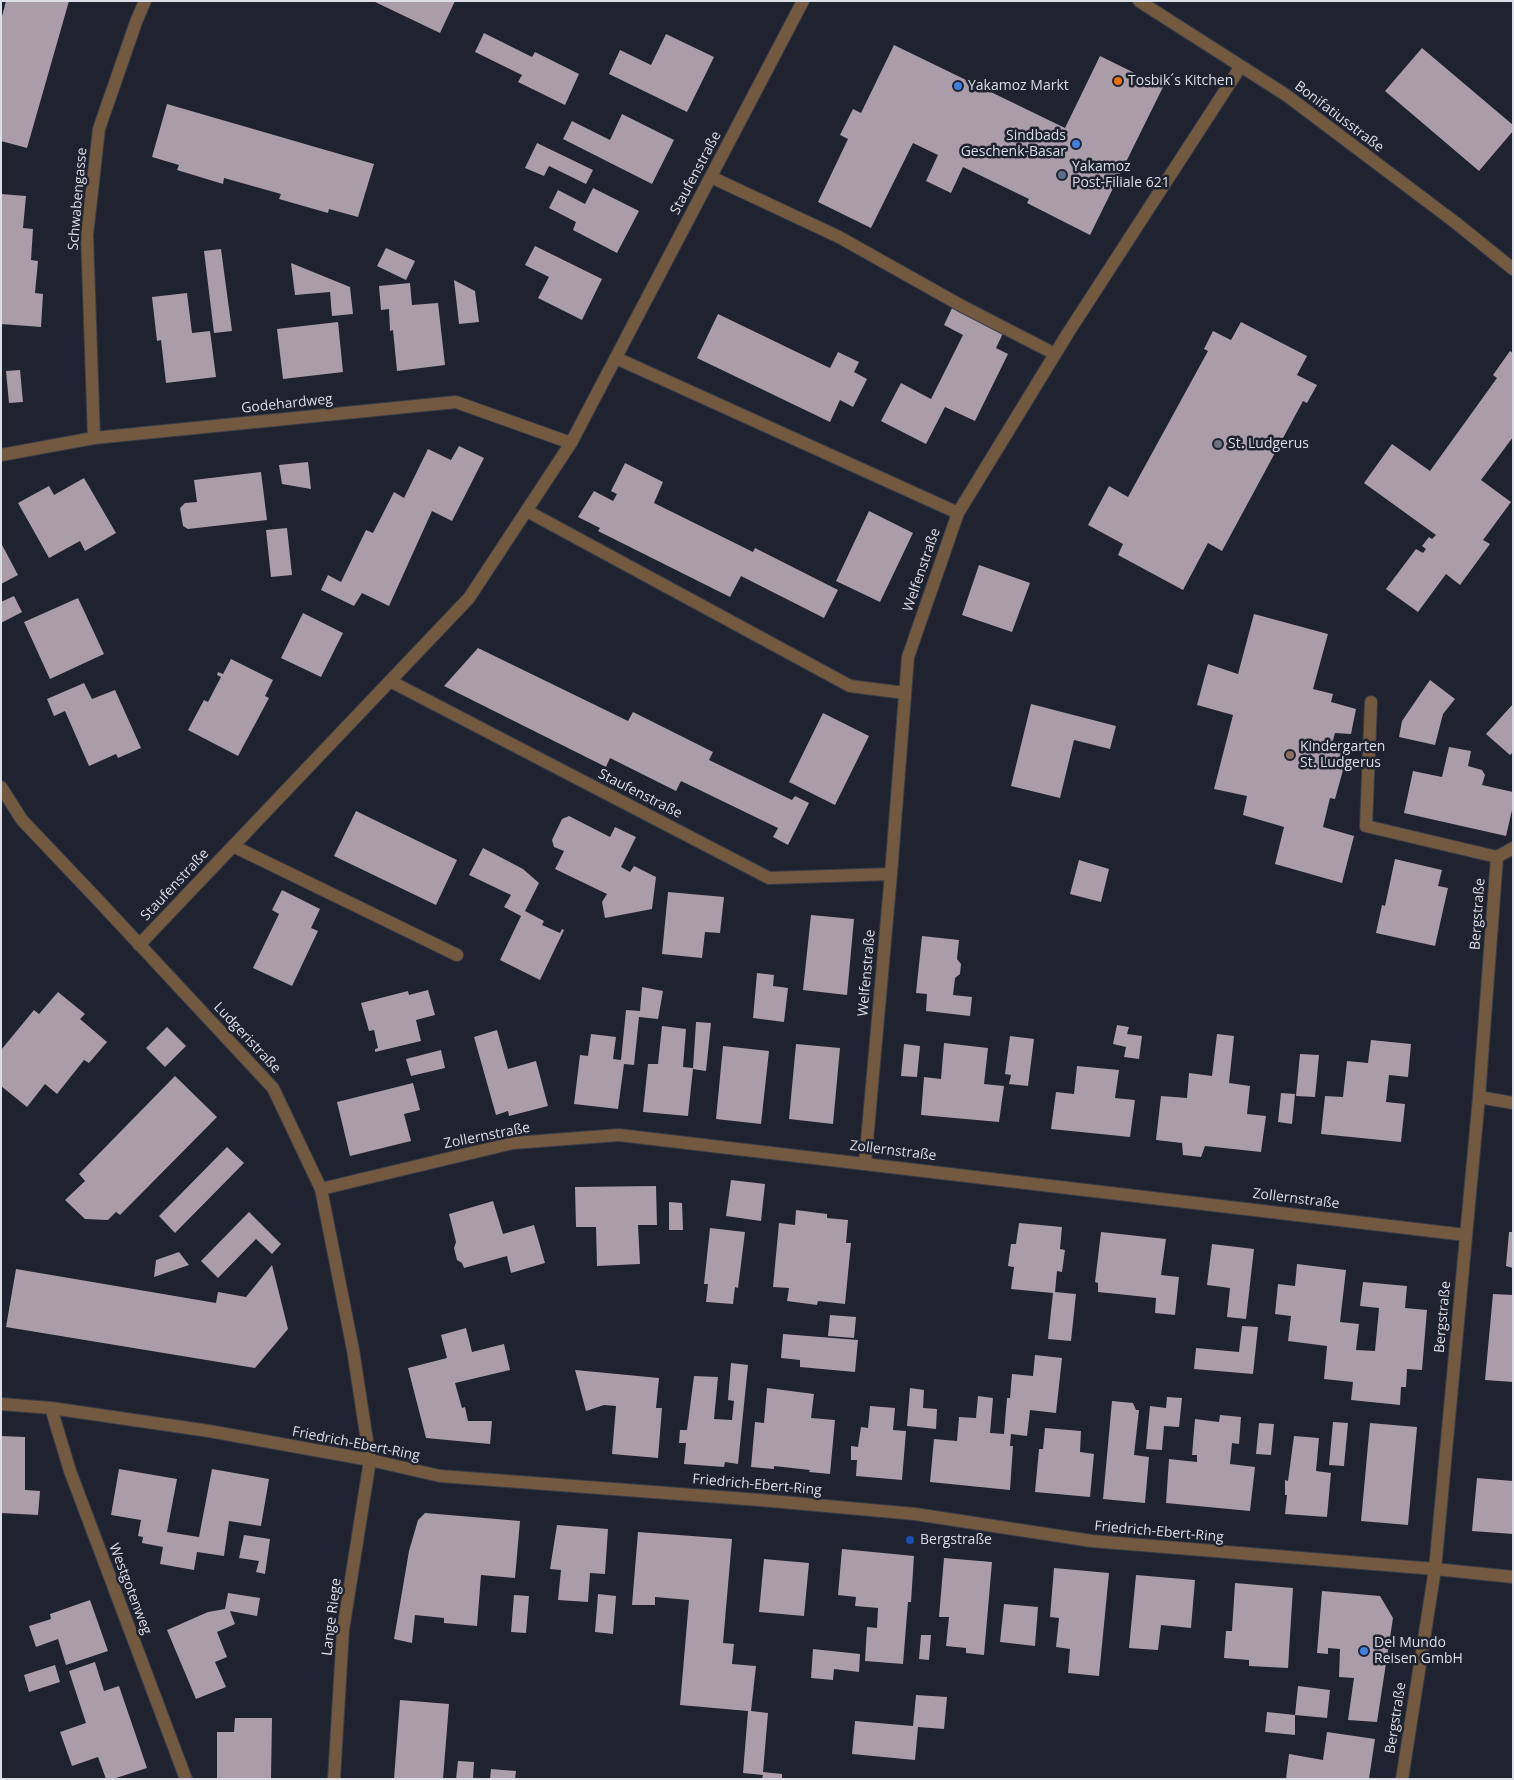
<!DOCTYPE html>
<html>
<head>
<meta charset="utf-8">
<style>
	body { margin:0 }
	#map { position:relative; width:1514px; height:1780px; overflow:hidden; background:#1f222f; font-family:"Open Sans",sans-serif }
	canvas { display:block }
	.frame { position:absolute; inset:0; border:2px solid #dcdfe8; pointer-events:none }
</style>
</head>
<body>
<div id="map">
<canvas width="1514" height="1780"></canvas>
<div class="frame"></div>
</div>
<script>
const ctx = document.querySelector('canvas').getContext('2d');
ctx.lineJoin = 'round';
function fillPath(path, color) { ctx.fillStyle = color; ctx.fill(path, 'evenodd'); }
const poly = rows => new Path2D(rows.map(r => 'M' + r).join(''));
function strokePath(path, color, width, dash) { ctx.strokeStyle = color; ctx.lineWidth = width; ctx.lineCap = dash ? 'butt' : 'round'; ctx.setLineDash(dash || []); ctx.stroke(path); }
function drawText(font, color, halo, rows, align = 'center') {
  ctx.font = font + ' "Open Sans",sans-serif'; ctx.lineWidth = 5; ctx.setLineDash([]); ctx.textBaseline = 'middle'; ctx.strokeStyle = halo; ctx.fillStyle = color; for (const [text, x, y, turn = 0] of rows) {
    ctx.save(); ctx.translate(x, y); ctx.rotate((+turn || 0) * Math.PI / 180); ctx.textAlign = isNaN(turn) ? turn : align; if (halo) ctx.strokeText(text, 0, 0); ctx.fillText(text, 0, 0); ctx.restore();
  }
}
fillPath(poly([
	[6,1,69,1,27,148,1,141,1,20],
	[373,1,455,1,440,33],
	[484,33,532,57,535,52,579,74,565,105,518,82,522,75,475,52],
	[666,34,714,57,687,112,609,74,620,50,651,65],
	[894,45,1065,128,1100,56,1163,87,1090,235,1027,203,1029,199,963,167,951,193,926,181,938,155,913,143,871,228,818,202,848,139,840,135,853,109,861,113],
	[1422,48,1513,125,1513,131,1479,171,1385,91],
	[167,104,374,164,358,217,329,209,328,213,279,199,281,194,224,178,223,184,177,170,179,165,152,157],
	[622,114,674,140,652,184,563,139,572,121,610,140],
	[537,143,593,170,586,184,549,166,544,176,525,168],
	[593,188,639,211,617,253,573,230,576,222,549,208,558,190,585,204],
	[1,194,26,196,23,228,33,229,31,260,38,261,35,293,43,294,41,327,1,324],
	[535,246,602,279,582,320,538,298,549,277,525,265],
	[386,248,415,261,406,280,377,266],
	[221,249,232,331,214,333,204,251],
	[291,263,350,287,353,314,332,316,330,292,295,295],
	[454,280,475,291,479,322,459,324],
	[410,283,412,305,438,303,445,365,397,371,393,330,390,331,389,309,381,310,379,286],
	[187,293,192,333,210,331,216,377,166,383,161,340,157,341,152,297],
	[954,304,1005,329,996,348,1008,354,975,421,945,407,926,444,881,421,901,383,931,399,963,335,944,325],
	[718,314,830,368,838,352,859,362,854,372,867,379,853,407,840,400,830,422,697,358],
	[338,322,343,372,283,379,277,329],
	[1241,322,1307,356,1297,375,1317,385,1307,403,1303,401,1222,551,1208,543,1183,590,1118,555,1123,544,1088,525,1109,486,1128,497,1208,351,1204,349,1213,331,1231,340],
	[1510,351,1513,353,1513,437,1481,480,1511,502,1483,540,1490,544,1460,585,1446,574,1418,612,1386,589,1416,549,1423,553,1426,549,1422,546,1429,537,1432,539,1436,535,1364,483,1392,444,1430,471,1497,378,1493,375],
	[20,370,23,402,9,403,6,371],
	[459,446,484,458,452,521,432,511,389,606,362,593,354,606,321,590,328,575,341,582,366,530,373,533,394,492,404,498,428,449,451,460],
	[308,462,311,489,282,484,279,465],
	[625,463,663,482,654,503,753,552,755,548,838,590,824,618,741,576,730,597,598,531,600,528,578,517,594,491,613,501,617,494,611,491],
	[261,472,267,520,188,529,183,526,180,508,185,503,197,502,194,480],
	[84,478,116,533,85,551,80,541,49,558,18,503,49,486,54,495],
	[869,511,913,533,880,602,836,581],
	[287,528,292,575,271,577,266,530],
	[1,543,18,575,1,584],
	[979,565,1030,583,1012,632,962,615],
	[14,596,22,612,1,623,1,602],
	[78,598,104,654,50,679,24,622],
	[303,613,343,633,321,677,281,658],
	[1254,614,1328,634,1313,689,1333,694,1331,702,1356,709,1351,734,1335,733,1331,747,1348,752,1335,799,1330,798,1323,827,1354,836,1342,883,1275,864,1284,827,1243,815,1247,796,1214,789,1233,715,1197,705,1208,664,1238,674],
	[478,648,628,721,633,712,713,752,709,760,792,800,795,796,809,803,788,845,773,837,778,828,681,781,676,791,610,758,606,767,444,686],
	[231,659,273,680,265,696,269,698,238,756,188,730,204,700,208,702,221,677,217,675,218,672,223,674],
	[1430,680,1455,699,1443,714,1435,745,1399,737,1402,721],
	[84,683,92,699,115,690,141,748,118,758,116,754,89,766,65,711,54,716,47,699],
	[1031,704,1116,726,1110,749,1074,740,1060,798,1011,786],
	[1513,704,1513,752,1510,755,1486,734],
	[823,713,869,736,835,805,789,782],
	[1449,747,1471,751,1468,766,1482,770,1485,775,1482,785,1513,792,1513,806,1506,836,1404,813,1413,771,1442,777],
	[356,811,457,860,436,905,334,856],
	[569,816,610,837,615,827,636,837,621,867,630,872,634,866,656,877,652,909,605,918,602,902,607,894,555,869,564,851,554,847,552,840,562,819],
	[483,848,523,869,539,883,525,911,544,921,542,925,560,933,562,929,564,930,540,980,500,960,521,916,504,907,511,895,469,875],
	[1395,859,1442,870,1438,886,1448,888,1435,946,1376,933,1382,905,1385,906],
	[1079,860,1109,869,1101,902,1070,894],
	[282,890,320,909,311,928,318,931,292,986,253,968,279,914,272,910],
	[668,892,724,897,720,933,705,932,702,958,662,954],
	[811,915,854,919,847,995,803,990],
	[922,936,959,940,957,959,961,964,960,974,955,978,953,995,972,997,970,1016,926,1011,927,994,916,993],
	[757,973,774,975,773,986,788,988,784,1022,753,1018],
	[642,987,663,991,658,1019,639,1017,634,1065,624,1064,618,1109,574,1104,580,1055,588,1056,591,1034,616,1037,613,1059,621,1060,626,1010,640,1011],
	[428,990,435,1015,416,1020,421,1041,375,1052,375,1049,378,1048,374,1030,369,1031,361,1003,408,991,409,995],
	[58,992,85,1014,80,1019,107,1042,89,1063,84,1060,57,1094,45,1084,27,1107,1,1086,1,1050,34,1010,39,1014],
	[696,1022,711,1023,706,1071,693,1069,688,1116,643,1112,648,1064,658,1064,662,1026,686,1029,683,1067,693,1068],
	[1117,1025,1129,1027,1127,1034,1142,1036,1139,1059,1124,1057,1126,1047,1113,1044],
	[167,1027,186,1046,165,1067,146,1048],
	[497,1030,508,1069,536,1061,548,1106,509,1116,508,1111,496,1115,474,1037],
	[1217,1034,1234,1036,1229,1083,1250,1086,1247,1114,1266,1116,1261,1152,1205,1146,1201,1157,1183,1155,1182,1143,1156,1140,1161,1096,1187,1098,1189,1073,1212,1076],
	[1010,1036,1034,1039,1028,1086,1009,1084,1011,1075,1005,1074],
	[1371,1040,1411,1044,1408,1077,1389,1075,1386,1102,1405,1104,1401,1142,1321,1134,1325,1096,1343,1097,1347,1061,1368,1063],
	[944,1043,988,1048,984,1084,1004,1086,999,1122,921,1115,924,1077,941,1079],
	[796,1044,840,1048,833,1124,789,1119],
	[904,1044,920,1046,917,1077,901,1076],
	[723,1046,769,1051,761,1124,716,1119],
	[441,1050,445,1068,411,1076,406,1059],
	[1300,1054,1319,1055,1315,1097,1296,1096],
	[1077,1066,1119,1070,1115,1098,1135,1100,1130,1137,1051,1129,1056,1092,1074,1094],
	[175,1076,217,1117,120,1215,116,1212,108,1220,85,1219,65,1200,85,1181,79,1174],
	[413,1083,420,1110,404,1114,411,1141,350,1156,337,1102],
	[1281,1093,1295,1094,1292,1124,1278,1122],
	[227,1147,244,1163,175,1233,159,1216],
	[731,1180,765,1184,761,1221,726,1216],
	[656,1186,657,1225,638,1225,640,1264,597,1266,596,1227,576,1227,575,1187],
	[493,1201,503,1234,534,1225,545,1263,511,1273,507,1256,464,1268,462,1263,457,1260,454,1248,456,1242,449,1214],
	[669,1202,682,1203,683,1230,669,1230],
	[796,1210,827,1214,827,1218,848,1220,846,1243,851,1243,845,1304,818,1301,817,1305,787,1301,789,1288,773,1287,779,1223,795,1225],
	[249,1212,281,1244,272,1254,256,1239,218,1278,201,1261],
	[1019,1223,1062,1227,1060,1249,1065,1250,1062,1272,1057,1271,1055,1292,1076,1294,1071,1341,1048,1339,1053,1293,1011,1289,1014,1267,1008,1266,1011,1244,1016,1244],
	[710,1228,745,1232,738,1288,735,1287,733,1304,706,1302,708,1284,704,1284],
	[1101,1232,1166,1239,1161,1275,1179,1277,1175,1315,1155,1313,1156,1298,1098,1292,1098,1283,1095,1282],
	[1509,1232,1513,1232,1513,1268,1506,1266],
	[1212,1244,1254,1249,1246,1319,1227,1317,1230,1288,1207,1285],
	[179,1252,189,1265,154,1277,156,1260],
	[1297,1264,1346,1270,1340,1322,1359,1324,1356,1350,1375,1351,1379,1308,1360,1306,1363,1282,1407,1286,1405,1308,1427,1310,1422,1370,1407,1369,1406,1387,1401,1387,1400,1405,1351,1400,1353,1382,1324,1379,1327,1346,1288,1341,1291,1316,1275,1314,1278,1284,1295,1286],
	[272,1265,288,1329,255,1368,6,1327,16,1269,216,1303,218,1292,246,1297],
	[1493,1294,1513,1295,1513,1382,1485,1380],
	[830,1315,856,1317,854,1338,828,1336],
	[1242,1326,1258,1327,1253,1374,1194,1369,1196,1348,1239,1352],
	[466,1328,472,1352,504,1344,510,1370,455,1383,462,1408,465,1407,468,1421,492,1421,490,1444,426,1438,408,1368,447,1358,441,1335],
	[783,1334,858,1340,855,1372,800,1367,800,1360,781,1358],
	[1035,1355,1062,1358,1056,1413,1030,1410,1027,1436,1011,1434,1010,1446,1013,1446,1010,1490,930,1482,934,1439,957,1441,959,1417,976,1418,978,1396,993,1398,990,1433,1004,1434,1007,1398,1010,1398,1012,1374,1033,1376],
	[731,1363,748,1365,738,1464,725,1462,724,1467,684,1464,686,1443,679,1443,680,1430,687,1430,694,1376,718,1377,714,1419,732,1420,734,1401,728,1400],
	[575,1370,659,1378,656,1408,662,1408,658,1458,612,1454,616,1406,604,1405,586,1411],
	[767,1388,814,1394,811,1418,835,1420,830,1474,809,1472,810,1470,774,1466,774,1469,751,1467,755,1422,764,1423],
	[910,1388,924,1390,923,1408,937,1409,936,1429,907,1426],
	[1167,1397,1182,1398,1179,1427,1164,1426,1162,1450,1146,1449,1150,1406,1166,1408],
	[1112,1401,1133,1403,1136,1410,1139,1410,1134,1455,1149,1457,1145,1503,1103,1499],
	[870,1406,895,1408,893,1430,906,1431,902,1480,856,1476,857,1460,851,1460,851,1446,858,1447,861,1427,868,1428],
	[1220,1415,1241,1417,1239,1444,1232,1443,1230,1464,1255,1467,1250,1511,1166,1503,1169,1459,1197,1462,1197,1455,1192,1455,1195,1419,1219,1422],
	[1333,1422,1348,1423,1344,1466,1329,1465],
	[1259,1423,1274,1424,1271,1455,1256,1454],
	[1370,1423,1417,1427,1408,1525,1361,1521],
	[1045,1428,1081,1431,1080,1452,1094,1454,1090,1497,1035,1492,1039,1449,1043,1449],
	[1,1436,25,1437,25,1490,40,1491,38,1515,1,1513],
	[1294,1436,1319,1438,1316,1471,1331,1473,1327,1517,1285,1514,1287,1495,1285,1495,1285,1480,1288,1481],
	[119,1469,177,1479,167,1532,199,1537,212,1469,269,1479,261,1526,229,1521,224,1556,197,1552,194,1570,160,1564,163,1547,142,1543,143,1537,138,1536,141,1520,111,1515],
	[1477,1478,1513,1481,1513,1534,1472,1531],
	[425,1513,520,1521,515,1578,481,1575,477,1626,444,1623,444,1618,415,1615,412,1643,394,1639,409,1551,418,1520],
	[557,1525,608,1529,605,1574,590,1573,588,1602,558,1600,561,1570,550,1569],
	[638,1532,732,1539,723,1643,734,1644,732,1664,756,1666,751,1711,768,1713,763,1772,782,1774,782,1779,762,1779,763,1775,743,1773,748,1711,680,1705,689,1600,655,1597,655,1605,632,1605],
	[244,1535,270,1539,265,1574,256,1572,259,1561,239,1558],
	[842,1549,914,1556,911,1602,908,1602,903,1664,865,1661,867,1627,877,1628,878,1608,855,1606,856,1597,838,1595],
	[944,1558,992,1562,984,1655,966,1653,966,1648,946,1646,949,1617,939,1617],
	[764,1559,809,1563,804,1616,759,1612],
	[1054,1568,1109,1573,1099,1676,1068,1673,1070,1649,1056,1647,1059,1618,1050,1617],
	[1136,1575,1195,1580,1191,1628,1161,1625,1158,1650,1129,1648],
	[1235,1583,1293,1588,1288,1668,1249,1666,1249,1660,1224,1658,1226,1631,1232,1631],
	[1322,1591,1380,1596,1393,1618,1377,1722,1348,1720,1354,1678,1339,1677,1340,1649,1328,1648,1328,1654,1317,1653],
	[228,1593,260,1598,257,1616,230,1611,235,1624,217,1632,227,1657,215,1662,226,1687,196,1699,167,1630,208,1612,225,1609],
	[598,1594,616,1596,613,1634,595,1632],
	[514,1595,529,1596,526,1633,511,1632],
	[90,1600,108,1651,66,1665,58,1639,36,1647,29,1626,51,1619,50,1614],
	[1004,1604,1038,1607,1035,1646,1000,1642],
	[921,1635,931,1635,929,1660,919,1659],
	[813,1649,860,1654,859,1672,834,1669,833,1680,811,1678],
	[95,1662,104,1691,119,1686,147,1768,113,1779,106,1779,98,1757,72,1766,60,1732,86,1723,69,1671],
	[55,1665,60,1682,29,1692,24,1675],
	[1298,1686,1330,1690,1327,1718,1295,1715],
	[916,1695,947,1697,944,1729,918,1727,915,1760,852,1754,855,1721,913,1726],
	[400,1700,449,1704,443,1779,394,1779],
	[1267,1712,1295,1715,1295,1735,1265,1732],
	[235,1718,272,1718,271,1779,217,1779,217,1732,234,1732],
	[1327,1732,1375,1739,1369,1779,1286,1779,1289,1754,1323,1760],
	[458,1761,474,1762,473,1779,456,1779],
	[491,1769,516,1771,515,1779,490,1779]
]), '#ab9caa');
const service = poly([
	[711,177,839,237,960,305,1055,354]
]);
const minor = poly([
	[1139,1,1286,95,1456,223,1513,269],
	[616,358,958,513],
	[94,438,87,235,99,129,136,22,145,1],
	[1,455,94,438,456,402,571,443],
	[527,511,850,686,905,693],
	[390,681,769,878,891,874],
	[1371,702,1366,826,1497,857],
	[1,787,22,820,98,900,273,1088,321,1189,353,1350,370,1460,343,1630,334,1779],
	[233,846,457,955],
	[139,945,469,598,571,443,803,1],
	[1479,1097,1513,1103],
	[865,1163,891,874,908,657,958,513,1068,333,1241,66],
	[321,1189,513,1143,619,1135,1466,1235],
	[1,1404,51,1408,209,1431,370,1460,440,1476,760,1500,915,1514,1092,1541,1435,1569,1513,1577],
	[51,1408,70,1471,186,1779],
	[1402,1779,1435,1569,1479,1097,1497,857,1513,848]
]);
strokePath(service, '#393c49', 14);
strokePath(minor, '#393c49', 14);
strokePath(service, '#735940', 12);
strokePath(minor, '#735940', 12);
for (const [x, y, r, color] of [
	[1118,81,5,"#e8710a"],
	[958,86,5,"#3f7fe0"],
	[1076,144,5,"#3f7fe0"],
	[1062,175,5,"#5c6f8a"],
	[1218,444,5,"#6b7280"],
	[1290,755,5,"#8d6e63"],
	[910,1540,5,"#1a4fb4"],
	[1364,1651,5,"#3f7fe0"]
]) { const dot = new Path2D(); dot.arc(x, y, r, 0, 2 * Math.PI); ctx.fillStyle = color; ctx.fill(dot); strokePath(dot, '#1f222f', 2); }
drawText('14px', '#dcdfe8', '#1f222f', [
	["Tosbik´s Kitchen",1128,81],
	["Yakamoz Markt",968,86],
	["Sindbads",1066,136,"right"],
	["Geschenk-Basar",1066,152,"right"],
	["Yakamoz",1072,167],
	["Post-Filiale 621",1072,183],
	["St. Ludgerus",1228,444],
	["Kindergarten",1300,747],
	["St. Ludgerus",1300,763],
	["Bergstraße",920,1540],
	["Del Mundo",1374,1643],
	["Reisen GmbH",1374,1659]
], 'left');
drawText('14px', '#dcdfe8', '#1f222f', [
	["Bonifatiusstraße",1339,117,37],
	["Staufenstraße",696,173,-62],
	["Schwabengasse",78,199,-85],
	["Godehardweg",287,404,-6],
	["Welfenstraße",922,570,-71],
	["Staufenstraße",640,794,27],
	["Staufenstraße",175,885,-47],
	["Bergstraße",1478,914,-86],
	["Welfenstraße",867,973,-85],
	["Ludgeristraße",247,1038,47],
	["Zollernstraße",487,1136,-11],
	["Zollernstraße",893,1151,7],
	["Zollernstraße",1296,1199,7],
	["Bergstraße",1443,1317,-85],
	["Friedrich-Ebert-Ring",356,1444,11],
	["Friedrich-Ebert-Ring",757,1485,5],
	["Friedrich-Ebert-Ring",1159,1532,5],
	["Westgotenweg",130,1589,69],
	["Lange Riege",332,1617,-83],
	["Bergstraße",1396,1718,-81]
]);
</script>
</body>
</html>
